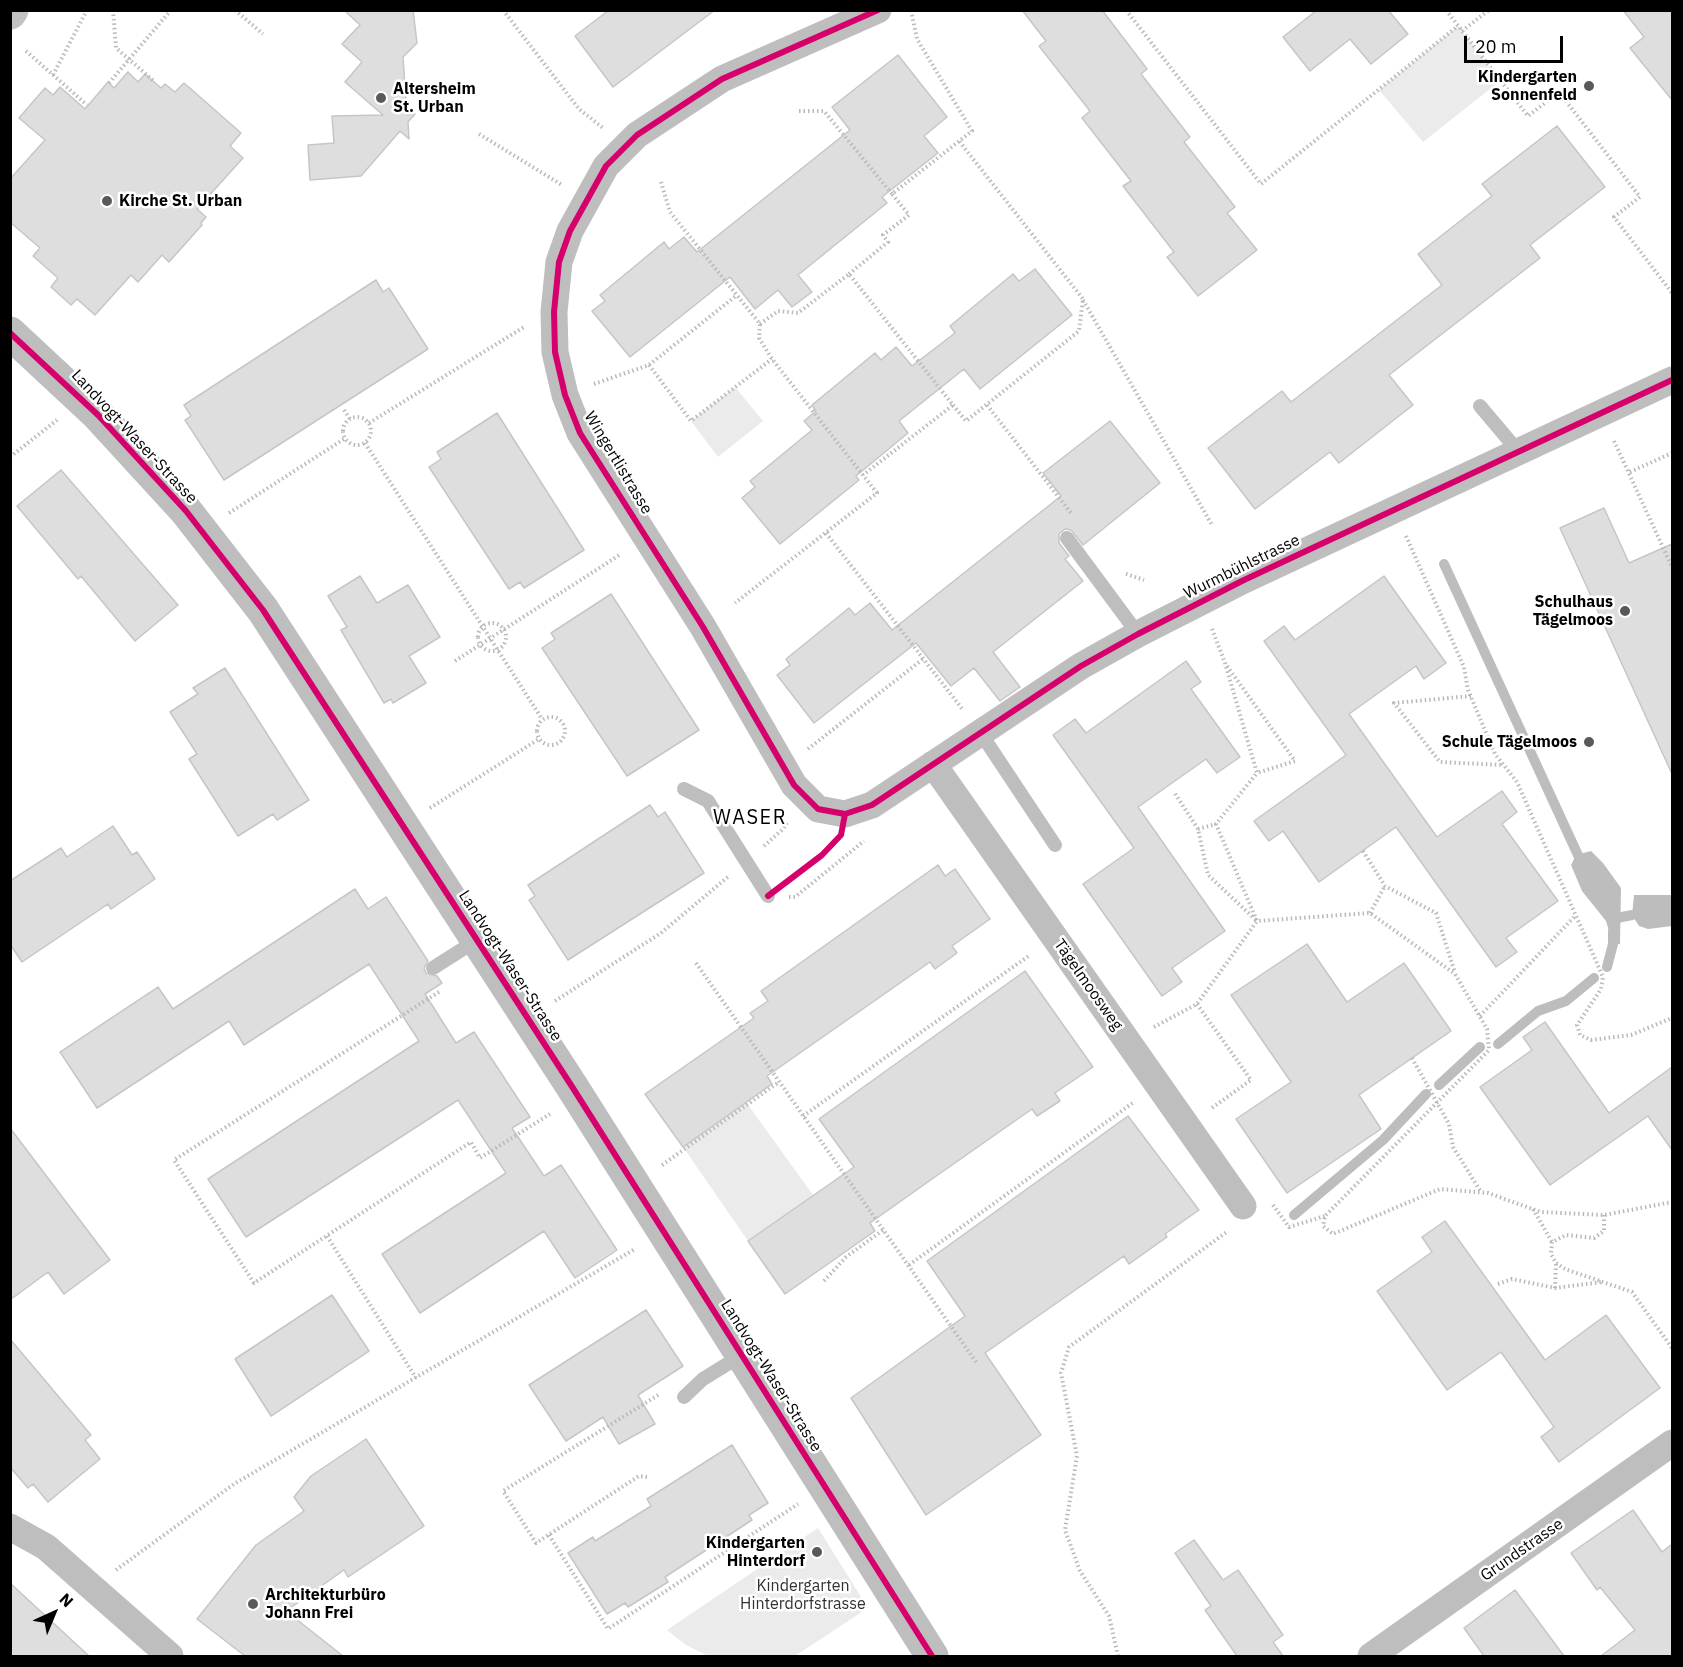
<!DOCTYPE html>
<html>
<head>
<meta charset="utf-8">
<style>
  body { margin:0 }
  #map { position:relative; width:1683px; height:1667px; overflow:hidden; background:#fff; font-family:"IBM Plex Sans",sans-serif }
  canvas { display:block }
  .frame { position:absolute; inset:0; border:12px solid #000; pointer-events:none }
  .north { position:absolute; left:24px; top:1583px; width:60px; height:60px; -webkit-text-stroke:4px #fff; paint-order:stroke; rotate:44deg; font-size:16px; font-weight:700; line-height:24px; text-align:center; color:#000 }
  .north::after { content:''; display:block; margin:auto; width:21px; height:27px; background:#000; clip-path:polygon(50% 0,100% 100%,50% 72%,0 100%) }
  .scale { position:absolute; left:1464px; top:36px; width:99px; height:27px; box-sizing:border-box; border:3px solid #000; border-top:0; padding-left:8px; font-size:18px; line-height:21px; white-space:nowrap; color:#000; -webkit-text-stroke:4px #fff; paint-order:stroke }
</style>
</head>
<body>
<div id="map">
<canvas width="1683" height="1667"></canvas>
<div class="frame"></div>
<div class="north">N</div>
<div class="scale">20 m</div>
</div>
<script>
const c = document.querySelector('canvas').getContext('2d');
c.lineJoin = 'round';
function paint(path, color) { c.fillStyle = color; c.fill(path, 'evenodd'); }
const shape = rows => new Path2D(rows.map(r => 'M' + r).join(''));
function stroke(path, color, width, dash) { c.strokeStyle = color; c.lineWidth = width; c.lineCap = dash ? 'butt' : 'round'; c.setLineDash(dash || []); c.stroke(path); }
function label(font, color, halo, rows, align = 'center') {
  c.font = font + ' "IBM Plex Sans",sans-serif'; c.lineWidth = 5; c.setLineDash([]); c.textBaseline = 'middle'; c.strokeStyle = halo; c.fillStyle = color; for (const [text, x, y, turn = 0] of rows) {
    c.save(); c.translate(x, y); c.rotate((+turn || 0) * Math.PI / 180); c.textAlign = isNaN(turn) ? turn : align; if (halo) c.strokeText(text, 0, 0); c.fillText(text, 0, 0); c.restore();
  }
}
const green = shape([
  [1458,26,1500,81,1423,142,1379,90],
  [735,387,763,421,718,457,691,421],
  [746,1102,813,1195,748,1241,683,1147],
  [818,1528,868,1608,795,1656,708,1656,686,1645,667,1630]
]);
const water = shape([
  [1591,851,1603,863,1621,888,1620,944,1613,944,1606,921,1582,891,1571,865,1576,855],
  [1634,895,1672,895,1672,926,1648,929,1639,926,1632,915]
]);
const stream = shape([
  [1444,564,1583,866],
  [1612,919,1632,915],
  [1607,967,1613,944,1613,931],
  [1498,1044,1538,1011,1566,1001,1594,978],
  [1439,1085,1480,1047],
  [1294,1215,1383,1140,1426,1094]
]);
const building = shape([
  [344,10,413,10,417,43,403,57,407,115,415,114,408,122,409,139,400,131,361,176,310,180,308,145,334,143,332,116,383,115,345,82,362,62,342,44,360,25,344,10],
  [609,10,715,10,613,87,575,36,609,10],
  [1022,10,1102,10,1147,69,1141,74,1190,137,1184,142,1235,207,1227,213,1257,250,1198,296,1167,257,1174,252,1123,186,1131,181,1082,118,1090,111,1039,46,1046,41,1022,10],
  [1317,10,1388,10,1408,34,1371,64,1350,39,1310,71,1283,37,1317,10],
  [1623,10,1672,10,1672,100,1630,48,1644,37,1623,10],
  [898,55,947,117,924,136,938,153,882,197,887,203,798,275,812,292,792,307,778,290,755,309,730,277,630,357,592,311,605,301,600,295,664,242,669,249,684,237,697,252,850,130,832,107,898,55],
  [128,72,138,82,145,74,161,88,165,84,175,92,184,83,241,133,230,146,243,158,197,209,206,217,201,223,202,225,169,262,162,255,138,282,131,275,95,315,77,299,71,305,51,287,58,278,33,256,40,248,10,222,10,179,45,140,19,118,45,88,53,95,60,87,85,109,108,82,114,88,128,72],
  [1557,126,1605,187,1530,245,1540,258,1389,375,1413,405,1339,463,1330,452,1255,509,1208,448,1282,391,1291,402,1442,285,1418,254,1492,196,1482,184,1557,126],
  [1035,269,1072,315,980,389,964,369,899,421,908,433,856,476,859,480,780,544,742,498,755,487,750,481,812,430,804,421,816,411,812,405,875,353,881,360,896,347,912,366,955,333,950,326,1013,274,1019,281,1035,269],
  [376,280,383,292,389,288,428,349,224,480,185,420,191,416,184,405,376,280],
  [497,413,584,550,524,588,520,582,509,589,429,467,441,459,437,452,497,413],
  [1110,421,1160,483,1083,545,1071,530,1065,529,1059,534,1059,543,1069,556,1065,559,1083,581,993,652,1020,687,1000,701,974,668,951,686,916,643,814,723,777,675,790,665,786,659,849,608,855,615,870,603,892,630,1061,496,1043,473,1110,421],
  [61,470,178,605,135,641,81,576,78,579,17,506,61,470],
  [1604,508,1629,563,1672,544,1672,774,1560,528,1604,508],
  [360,576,377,603,408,585,440,637,409,656,426,683,393,703,391,699,384,703,341,630,347,627,328,596,360,576],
  [1384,576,1446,663,1424,679,1416,666,1349,714,1437,837,1502,791,1517,812,1502,824,1558,901,1506,938,1517,952,1496,967,1396,827,1319,882,1283,831,1269,841,1254,821,1346,755,1264,641,1284,626,1295,640,1384,576],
  [611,594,699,730,627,776,542,648,555,639,551,633,611,594],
  [1186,661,1201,682,1191,689,1240,757,1217,773,1206,759,1138,807,1225,931,1172,968,1182,982,1162,996,1083,884,1134,848,1053,735,1075,719,1086,733,1186,661],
  [225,668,309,800,277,820,273,814,238,836,189,759,197,754,170,712,198,694,193,688,225,668],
  [650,805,658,817,665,812,704,873,568,960,529,900,535,896,528,885,650,805],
  [113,826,132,855,137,852,155,879,111,909,108,904,22,962,10,944,10,881,61,848,67,857,113,826],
  [938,865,945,876,955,869,990,919,952,946,957,953,935,969,930,962,767,1076,772,1084,683,1147,645,1094,754,1018,750,1013,768,1001,761,991,938,865],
  [355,889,368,909,386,897,428,961,424,968,426,973,437,976,442,983,425,994,456,1043,474,1032,530,1117,512,1128,544,1176,561,1165,617,1250,575,1278,544,1231,420,1313,382,1254,506,1173,458,1100,246,1237,208,1179,419,1041,369,964,244,1045,229,1021,97,1108,60,1052,158,987,173,1009,355,889],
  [1307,944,1347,1002,1404,963,1451,1031,1359,1095,1381,1129,1287,1193,1236,1119,1291,1082,1231,995,1307,944],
  [1025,971,1093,1067,1055,1093,1060,1101,1037,1116,1032,1109,932,1179,870,1223,875,1231,785,1294,748,1241,854,1167,819,1119,1025,971],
  [1545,1022,1609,1113,1672,1067,1672,1150,1648,1116,1550,1185,1480,1087,1532,1050,1523,1037,1545,1022],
  [1128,1116,1199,1210,1165,1234,1167,1237,1129,1264,1124,1256,985,1353,1041,1435,926,1515,851,1398,965,1316,927,1261,1128,1116],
  [10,1128,110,1260,64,1294,48,1272,10,1300,10,1128],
  [1445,1221,1545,1360,1606,1315,1660,1388,1559,1462,1541,1437,1554,1427,1501,1352,1447,1390,1377,1291,1432,1252,1422,1237,1445,1221],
  [332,1295,369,1351,271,1416,235,1359,332,1295],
  [646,1310,683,1366,638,1395,655,1424,619,1444,603,1417,566,1441,529,1385,646,1310],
  [10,1339,91,1435,85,1440,100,1459,48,1502,33,1484,28,1488,10,1467,10,1339],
  [366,1439,424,1526,348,1577,344,1570,286,1611,343,1656,245,1656,197,1619,256,1545,304,1511,294,1497,311,1476,366,1439],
  [732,1445,768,1503,749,1515,752,1520,665,1577,668,1582,628,1607,625,1603,607,1614,568,1553,593,1537,595,1541,651,1506,647,1499,732,1445],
  [1633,1510,1662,1552,1672,1544,1672,1656,1601,1656,1635,1630,1600,1587,1597,1590,1571,1553,1633,1510],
  [1194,1540,1223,1580,1238,1570,1283,1635,1273,1642,1283,1656,1237,1656,1205,1610,1211,1606,1175,1553,1194,1540],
  [10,1583,89,1656,10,1656,10,1583],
  [1515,1590,1564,1656,1484,1656,1464,1628,1515,1590]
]);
const path = shape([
  [235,10,263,34],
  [503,10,579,109,603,128],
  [1126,10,1261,184,1458,26],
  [1446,10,1528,116,1559,92,1640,197,1614,217,1672,293],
  [1462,31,1489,10],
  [26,51,87,105],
  [53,75,87,10],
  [109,83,171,10],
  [799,111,824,111,892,194],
  [479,134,562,185],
  [661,182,670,212,760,324,759,338,772,359,877,493,735,603],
  [849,274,888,242,883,235,909,215,892,194,972,131,917,39,911,10],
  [1083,300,1212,525],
  [760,324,778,311,798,313,849,274,953,405,863,475],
  [649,365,691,421,772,359],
  [594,384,649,365,737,295],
  [953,405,966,421,1079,331,1083,299,959,141],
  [987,405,1071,513],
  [344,410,350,419],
  '343 431a14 14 0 1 1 28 0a14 14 0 1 1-28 0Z',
  [369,423,524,327],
  [1614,441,1672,567],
  [365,443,542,719],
  [10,457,57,420],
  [1630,472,1672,453],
  [229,513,344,439],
  [826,533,963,710],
  [1406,536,1464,667,1468,690,1495,754,1517,782,1603,977,1601,989,1577,1025,1580,1035,1591,1040,1631,1035,1672,1018],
  [1126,574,1144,580],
  '478 637a14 14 0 1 1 28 0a14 14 0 1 1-28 0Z',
  [1212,629,1225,663,1257,773,1216,824,1257,921,1370,913,1455,974,1487,1029,1489,1050,1325,1216,1323,1226,1333,1234,1440,1189,1488,1193,1541,1212,1604,1215,1672,1202],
  [455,661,621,554],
  [1227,666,1295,761,1257,773],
  [1471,696,1394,703,1440,762,1503,765],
  '537 731a14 14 0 1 1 28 0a14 14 0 1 1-28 0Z',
  [808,749,923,659],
  [430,808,539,739],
  [1198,829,1216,824],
  [764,846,783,829,788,821],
  [1363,851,1385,886,1436,913,1455,973],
  [789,897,795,897,864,841],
  [1370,913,1385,886],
  [696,963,976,1362],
  [439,992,174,1160,254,1283,471,1142,480,1158,550,1114],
  [555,1001,661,933,729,876],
  [1197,1004,1251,1080,1212,1108],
  [1480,1016,1576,915],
  [1154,1027,1197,1004,1257,921,1208,875,1198,829,1174,792],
  [1412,1058,1449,1124,1453,1147,1481,1192],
  [803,1116,1030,955],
  [662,1165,779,1082],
  [1273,1205,1289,1227,1325,1216],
  [1533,1209,1552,1242],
  [1604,1215,1604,1231,1594,1238,1566,1235,1552,1242,1551,1254,1556,1263,1565,1269,1632,1292,1672,1348],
  [327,1236,416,1378],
  [909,1265,1134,1102],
  [824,1281,846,1257,883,1230],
  [1498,1284,1512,1279,1555,1288,1602,1282],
  [1555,1288,1556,1263],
  [647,1477,639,1476,536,1543,503,1491,660,1394],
  [549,1535,608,1629,798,1504],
  [116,1570,234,1484,635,1249],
  [1118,1656,1109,1616,1080,1571,1065,1530,1077,1456,1061,1373,1069,1347,1228,1231]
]);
const service = shape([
  [1480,406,1518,451],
  [1067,538,1138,634],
  [980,732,1055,845],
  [684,789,708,801,768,896],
  [433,968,477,940],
  [684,1397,703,1379,742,1355]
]);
const minor = shape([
  [878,10,722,79,637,135,606,166,570,231,559,262,554,312,555,352,565,395,580,433,703,627,794,785,818,809,845,814,872,805,1081,666,1138,634,1244,580,1672,380],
  [933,764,1243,1206],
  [10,1527,46,1547,170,1656],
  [1371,1656,1672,1443]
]);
const tertiary = shape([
  [10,333,98,415,186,511,263,610,571,1085,932,1656]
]);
const secondary = shape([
  [10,13,12,10]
]);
const pathBridge = shape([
  [113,10,116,48,155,82]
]);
const cycleway = shape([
  [878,10,722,79,637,135,606,166,570,231,559,262,554,312,555,352,565,395,580,433,703,627,794,785,818,809,845,814,872,805,1081,666,1138,634,1244,580,1672,380],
  [10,333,98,415,186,511,263,610,571,1085,932,1656],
  [768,896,822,855,841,835,845,814]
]);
const markers = [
  [1589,86,6,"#595959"],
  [381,98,6,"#595959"],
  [107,201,6,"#595959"],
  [1625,611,6,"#595959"],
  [1589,742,6,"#595959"],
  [817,1552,6,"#595959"],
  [253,1604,6,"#595959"]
];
const poiNames = [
  ["Kindergarten",1577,77],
  ["Sonnenfeld",1577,95],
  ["Altersheim",393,89,"left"],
  ["St. Urban",393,107,"left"],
  ["Kirche St. Urban",119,201,"left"],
  ["Schulhaus",1613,602],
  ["Tägelmoos",1613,620],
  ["Schule Tägelmoos",1577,742],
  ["Kindergarten",805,1543],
  ["Hinterdorf",805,1561],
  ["Architekturbüro",265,1595,"left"],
  ["Johann Frei",265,1613,"left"]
];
const streetNames = [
  ["Landvogt-Waser-Strasse",134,437,47],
  ["Wingertlistrasse",618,463,59],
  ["Wurmbühlstrasse",1242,567,-26],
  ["Landvogt-Waser-Strasse",510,966,57],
  ["Tägelmoosweg",1088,985,55],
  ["Landvogt-Waser-Strasse",771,1376,58],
  ["Grundstrasse",1522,1550,-35]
];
const parkNames = [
  ["Kindergarten",803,1586],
  ["Hinterdorfstrasse",803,1604]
];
const quarterNames = [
  ["WASER",750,818]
];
paint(green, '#ebebeb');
paint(water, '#bdbdbd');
stroke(stream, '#bdbdbd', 10);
paint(building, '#dedede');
stroke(building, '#c6c6c6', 1.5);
stroke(path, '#b9b9b9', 4, [1.5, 3]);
stroke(service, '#bebebe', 14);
stroke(minor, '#bebebe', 27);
stroke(tertiary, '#bebebe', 33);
stroke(secondary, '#c2c2c2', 33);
stroke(pathBridge, '#b9b9b9', 4, [1.5, 3]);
stroke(cycleway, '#d6006c', 6);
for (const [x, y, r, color] of markers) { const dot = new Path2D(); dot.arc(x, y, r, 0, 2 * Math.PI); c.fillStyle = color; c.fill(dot); stroke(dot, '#fff', 2); }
label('bold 16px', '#000', '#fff', poiNames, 'right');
label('16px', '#000', '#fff', streetNames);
label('16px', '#313131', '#fff', parkNames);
c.letterSpacing = '1.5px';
label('20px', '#000', '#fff', quarterNames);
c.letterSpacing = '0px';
</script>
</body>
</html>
